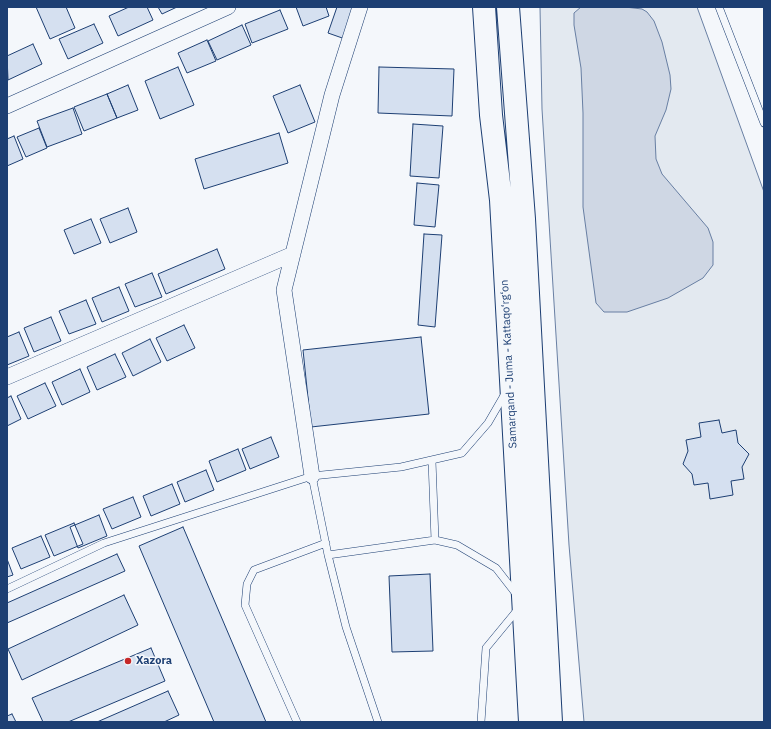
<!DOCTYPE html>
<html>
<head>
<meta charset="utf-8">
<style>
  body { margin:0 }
  #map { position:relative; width:771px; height:729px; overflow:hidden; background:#f4f7fb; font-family:"IBM Plex Sans",sans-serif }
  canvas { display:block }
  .frame { position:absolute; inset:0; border:8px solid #1d3f73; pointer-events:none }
</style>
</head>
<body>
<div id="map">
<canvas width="771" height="729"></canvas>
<div class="frame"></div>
</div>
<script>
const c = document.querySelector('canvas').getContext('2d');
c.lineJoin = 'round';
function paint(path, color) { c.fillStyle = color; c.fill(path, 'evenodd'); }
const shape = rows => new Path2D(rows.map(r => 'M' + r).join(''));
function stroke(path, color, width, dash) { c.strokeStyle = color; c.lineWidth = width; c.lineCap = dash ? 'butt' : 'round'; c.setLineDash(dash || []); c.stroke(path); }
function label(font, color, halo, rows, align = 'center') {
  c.font = font + ' "IBM Plex Sans",sans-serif'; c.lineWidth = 3; c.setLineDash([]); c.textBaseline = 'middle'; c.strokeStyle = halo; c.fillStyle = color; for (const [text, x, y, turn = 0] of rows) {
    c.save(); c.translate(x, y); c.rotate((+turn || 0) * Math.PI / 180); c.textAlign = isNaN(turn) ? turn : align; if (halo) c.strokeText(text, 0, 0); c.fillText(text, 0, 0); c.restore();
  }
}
const green = shape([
  [540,7,697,7,764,192,764,722,584,722,569,545,542,109,540,7]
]);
const water = shape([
  [581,7,625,7,642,9,647,12,654,21,662,42,670,75,671,89,666,110,655,136,656,159,662,174,708,228,713,242,713,265,703,278,668,298,627,312,604,312,596,303,583,207,583,113,581,68,574,25,574,13,581,7]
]);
const building = shape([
  [36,7,66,7,75,28,50,39,36,7],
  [129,7,147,7,153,20,118,36,109,16,129,7],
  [158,7,177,7,162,14,158,7],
  [296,7,326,7,329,16,303,26,296,7],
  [337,7,359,7,348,40,328,33,337,7],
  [280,10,288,29,252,43,245,24,280,10],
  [94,24,103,43,68,59,59,39,94,24],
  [242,25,251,45,217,60,208,41,242,25],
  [207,40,216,61,187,73,178,53,207,40],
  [33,44,42,64,8,80,7,56,33,44],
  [178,67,194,105,160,119,145,81,178,67],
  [379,67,454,69,452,116,378,113,379,67],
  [128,85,138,110,117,118,107,94,128,85],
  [300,85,315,122,288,133,273,96,300,85],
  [107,94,117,118,84,131,74,107,107,94],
  [73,108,82,134,47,147,37,121,73,108],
  [413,124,443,126,439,178,410,176,413,124],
  [39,128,47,148,26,157,17,137,39,128],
  [279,133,288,163,204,189,195,159,279,133],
  [14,136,23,159,7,166,7,139,14,136],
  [417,183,439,185,435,227,414,225,417,183],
  [128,208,137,232,110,243,100,219,128,208],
  [91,219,101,243,74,254,64,230,91,219],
  [424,234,442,235,435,327,418,325,424,234],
  [217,249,225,269,166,294,158,274,217,249],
  [152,273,162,297,135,307,125,284,152,273],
  [119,287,129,311,102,322,92,298,119,287],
  [86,300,96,324,69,334,59,311,86,300],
  [51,317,61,341,34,352,24,328,51,317],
  [184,325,195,348,167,361,156,338,184,325],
  [19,332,29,356,7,365,7,337,19,332],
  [421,337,429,414,311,427,303,350,421,337],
  [150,339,161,362,133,376,122,353,150,339],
  [115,354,126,377,97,390,87,367,115,354],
  [80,369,90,392,62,405,52,382,80,369],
  [45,383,56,406,28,419,17,396,45,383],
  [11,396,21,419,7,426,7,398,11,396],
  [719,420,722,433,736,430,738,443,749,454,742,467,744,479,731,481,733,495,710,499,708,483,694,485,692,474,683,464,688,451,686,440,701,437,699,423,719,420],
  [271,437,279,457,250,469,242,449,271,437],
  [238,449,246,470,217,482,209,461,238,449],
  [206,470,214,490,185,502,177,482,206,470],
  [172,484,180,504,151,516,143,496,172,484],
  [133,497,141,517,112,529,103,509,133,497],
  [99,515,107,536,78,548,70,527,99,515],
  [74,523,83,544,54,556,45,535,74,523],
  [183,527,266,722,214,722,139,546,183,527],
  [41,536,50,557,21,569,12,548,41,536],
  [117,554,125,571,7,623,7,603,117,554],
  [7,559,13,575,7,577,7,559],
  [430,574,433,651,392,652,389,576,430,574],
  [124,595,138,625,22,680,8,649,124,595],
  [151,648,165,681,68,722,43,722,32,698,151,648],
  [168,691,179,715,164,722,97,722,168,691],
  [12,714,16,722,7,722,7,716,12,714]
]);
const service = shape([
  [719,7,764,123],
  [432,461,435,540],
  [312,476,328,555,346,627,378,722],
  [328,555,435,540,457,545,496,568,517,595],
  [7,589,104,543,312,476,401,467,462,453,488,423,506,392],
  [297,722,245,605,247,584,254,570,326,543],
  [481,722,486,648,519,608]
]);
const minor = shape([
  [7,106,228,7],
  [7,377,293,254],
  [312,476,284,290,332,95,360,7]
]);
const primary = shape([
  [484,7,491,115,501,200,530,722],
  [508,7,524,219,551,722]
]);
const markers = [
  [128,661,4,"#c62828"]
];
const streetNames = [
  ["Samarqand - Juma - Kattaqo‘rg‘on",509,364,-93]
];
const poiNames = [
  ["Xazora",136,661]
];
paint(green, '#e3e9f0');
stroke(green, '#687fa3', 1);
paint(water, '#cfd7e4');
stroke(water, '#687fa3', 1);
paint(building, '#d5e0f0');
stroke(building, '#1d3f73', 1);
stroke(service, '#1d3f73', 8);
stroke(minor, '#1d3f73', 16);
stroke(primary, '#1d3f73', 24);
stroke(service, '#f4f7fb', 7);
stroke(minor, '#f4f7fb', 15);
stroke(primary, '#f4f7fb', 22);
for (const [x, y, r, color] of markers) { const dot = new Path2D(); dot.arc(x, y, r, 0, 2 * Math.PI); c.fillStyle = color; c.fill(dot); stroke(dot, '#f4f7fb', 1.5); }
label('11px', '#1d3f73', '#f4f7fb', streetNames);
label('bold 11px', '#1d3f73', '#f4f7fb', poiNames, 'left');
</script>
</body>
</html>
